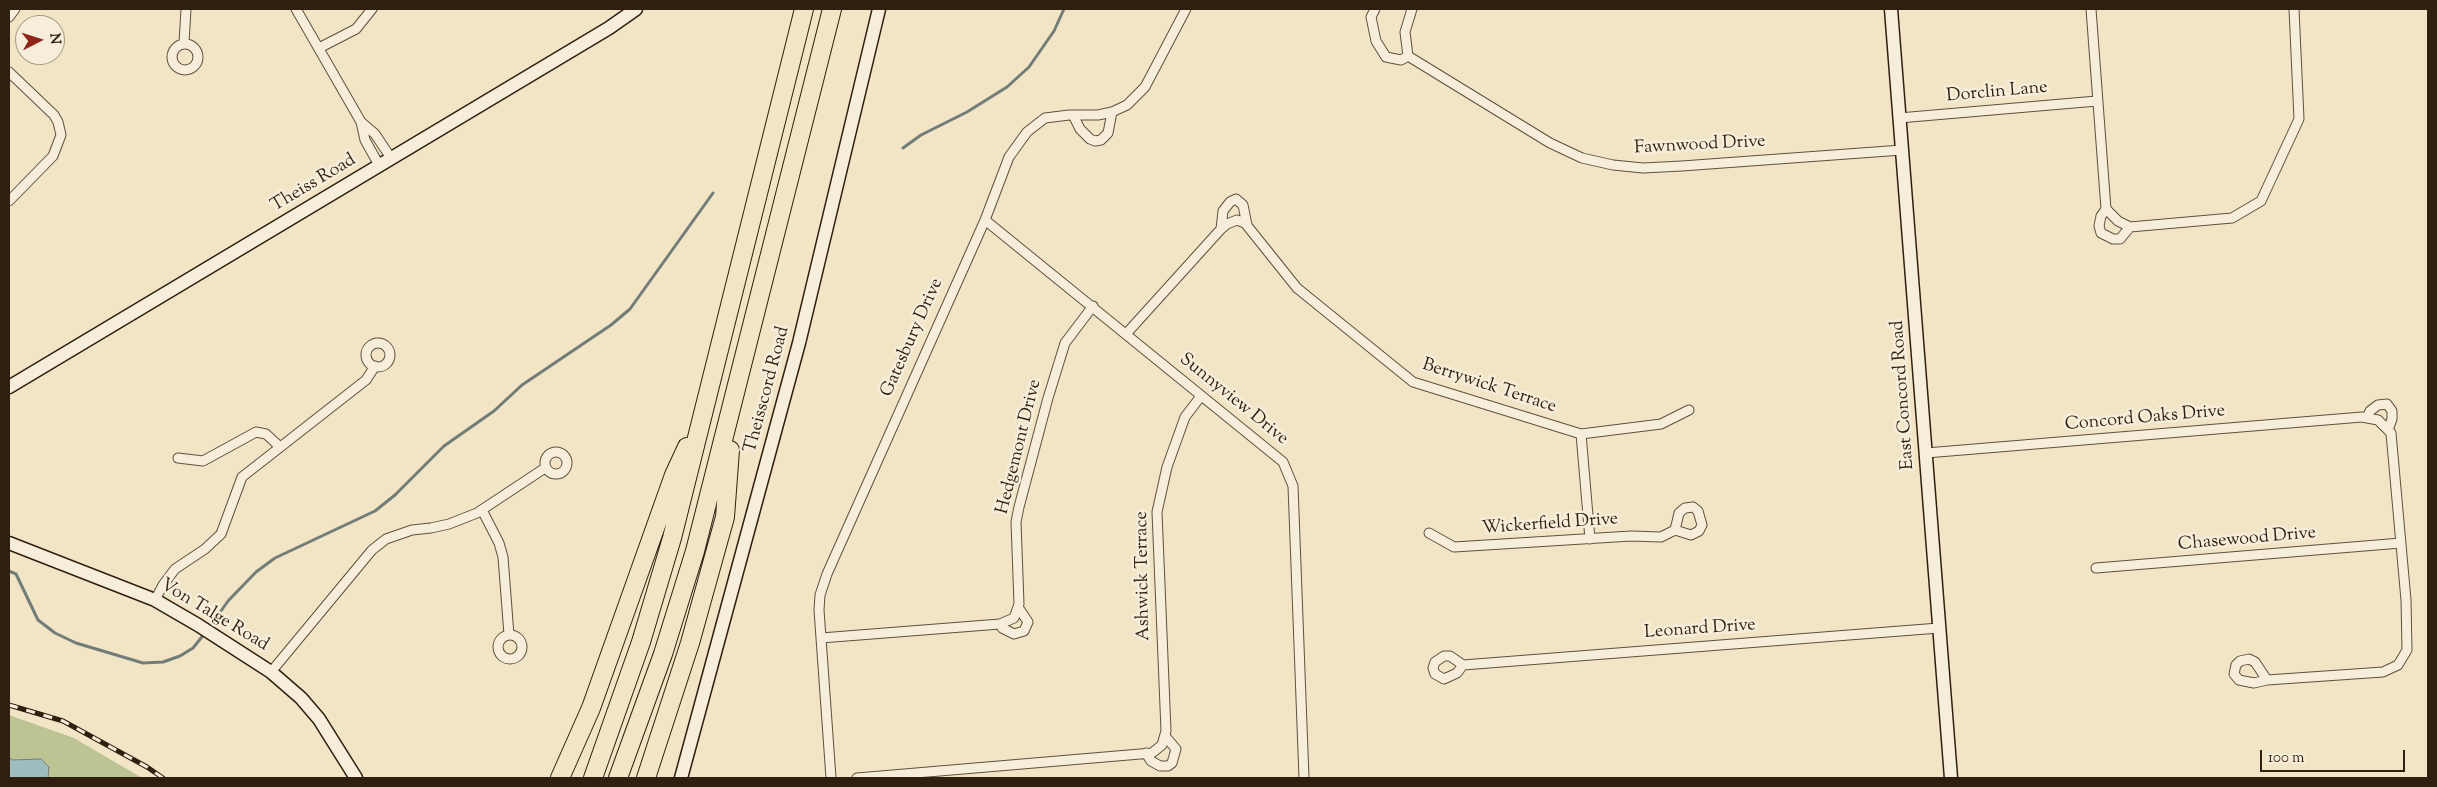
<!DOCTYPE html>
<html>
<head>
<meta charset="utf-8">
<style>
  body { margin:0 }
  #map { position:relative; width:2437px; height:787px; overflow:hidden; background:#f1e5c6; font-family:"Sorts Mill Goudy",serif }
  canvas { display:block }
  .frame { position:absolute; inset:0; border:10px solid #301e0e; pointer-events:none }
  .north { position:absolute; left:15px; top:15px; width:50px; height:50px; box-sizing:border-box; background:#f6eeda; border:1px solid #a79b88; border-radius:50%; rotate:85deg; font-size:14px; font-weight:700; line-height:20px; text-align:center; color:#301e0e }
  .north::after { content:''; display:block; margin:auto; width:18px; height:22px; background:#8f2418; clip-path:polygon(50% 0,100% 100%,50% 72%,0 100%) }
  .scale { position:absolute; left:2260px; top:750px; width:145px; height:22px; box-sizing:border-box; border:2px solid #301e0e; border-top:0; padding-left:6px; font-size:15px; line-height:18px; white-space:nowrap; color:#301e0e; -webkit-text-stroke:4px #f6eeda; paint-order:stroke }
</style>
</head>
<body>
<div id="map">
<canvas width="2437" height="787"></canvas>
<div class="frame"></div>
<div class="north">N</div>
<div class="scale">100 m</div>
</div>
<script>
const c = document.querySelector('canvas').getContext('2d');
c.lineJoin = 'round';
function paint(path, color) { c.fillStyle = color; c.fill(path, 'evenodd'); }
const shape = rows => new Path2D(rows.map(r => 'M' + r).join(''));
function stroke(path, color, width, dash) { c.strokeStyle = color; c.lineWidth = width; c.lineCap = dash ? 'butt' : 'round'; c.setLineDash(dash || []); c.stroke(path); }
function label(font, color, halo, rows, align = 'center') {
  c.font = font + ' "Sorts Mill Goudy",serif'; c.lineWidth = 5; c.setLineDash([]); c.textBaseline = 'middle'; c.strokeStyle = halo; c.fillStyle = color; for (const [text, x, y, turn = 0] of rows) {
    c.save(); c.translate(x, y); c.rotate((+turn || 0) * Math.PI / 180); c.textAlign = isNaN(turn) ? turn : align; if (halo) c.strokeText(text, 0, 0); c.fillText(text, 0, 0); c.restore();
  }
}
const green = shape([
  [9,715,74,738,142,778,48,778,41,759,11,760,9,757]
]);
const water = shape([
  [9,757,12,760,41,759,49,767,48,778,9,778,9,757]
]);
const stream = shape([
  [903,148,921,135,967,112,1007,87,1029,67,1054,31,1064,9],
  [9,571,16,574,38,620,55,633,76,643,143,663,163,662,180,656,193,648,205,633],
  [209,628,228,601,256,572,275,558,375,511,395,495,444,446,494,411,522,385,611,325,630,309,713,193]
]);
const street = shape([
  [296,9,361,122,375,134,391,158],
  [1375,9,1371,17,1376,41,1386,57,1401,60,1408,56],
  [2091,9,2106,209,2118,221,2130,227,2232,218,2261,201,2299,119,2294,9],
  [9,17,15,9],
  [184,43,186,9],
  '172 57a13 13 0 1 1 26 0a13 13 0 1 1-26 0Z',
  [319,48,356,29,372,9],
  [1408,56,1550,143,1582,158,1613,165,1643,168,1682,166,1902,150],
  [1408,56,1405,32,1412,9],
  [9,72,54,115,58,122,61,135,53,156,9,201],
  [1073,115,1080,129,1090,139,1095,141,1101,140,1108,133,1112,112],
  [1899,118,2097,101],
  [361,122,365,140,379,165],
  [2106,209,2101,216,2099,226,2101,233,2113,239,2120,239,2130,227],
  [985,220,1283,462,1293,486,1304,778],
  [1221,229,1223,211,1230,202,1236,199,1243,205,1247,225],
  [1126,334,1221,229,1227,224,1237,220,1245,223,1297,288,1413,382,1581,434,1661,424,1689,410],
  '366 355a12 12 0 1 1 24 0a12 12 0 1 1-24 0Z',
  [2367,418,2370,411,2378,405,2387,404,2392,411,2392,419,2388,430],
  [1581,434,1590,539],
  '545 463a11 11 0 1 1 22 0a11 11 0 1 1-22 0Z',
  [1926,453,2362,417,2378,420,2391,433,2406,600,2407,650,2398,665,2383,672,2267,680,2255,662,2249,659,2240,661,2236,665,2234,674,2239,680,2254,683,2267,680],
  [178,458,203,461,256,432,266,434,280,447],
  [482,510,499,543,503,557,509,635],
  [1429,533,1454,547,1631,536,1661,537,1675,530,1679,513,1685,508,1693,507,1698,511,1702,525,1699,531,1691,535,1675,530],
  [2096,568,2401,543],
  [155,600,163,585,175,569,205,549,221,534,242,477,366,380,375,366],
  [1001,624,1002,628,1014,634,1024,631,1028,622,1018,607],
  '498 647a12 12 0 1 1 24 0a12 12 0 1 1-24 0Z',
  [821,638,1000,624,1014,618,1019,604,1016,522,1019,507,1048,398,1065,343,1093,306],
  [1463,665,1457,673,1444,679,1435,674,1433,668,1435,662,1444,656,1450,656,1463,665,1939,628],
  [271,672,372,550,386,539,412,530,431,528,449,524,477,513,545,468],
  [1146,753,1151,761,1160,766,1168,766,1172,763,1176,749,1165,736],
  [831,778,819,610,820,595,827,574,985,220,1009,157,1027,132,1045,118,1069,115,1098,115,1112,112,1127,105,1145,87,1186,9],
  [857,778,1152,753,1162,745,1166,731,1157,512,1167,467,1185,417,1201,396]
]);
const secondary = shape([
  [1891,9,1951,778],
  [9,387,609,28,636,9],
  [9,543,155,600,198,625,271,672,301,698,319,719,356,778],
  [681,778,799,343,879,9]
]);
const highway = shape([
  [560,778,591,708,674,475,687,447],
  [593,778,641,642,672,538,804,9],
  [618,778,663,654,695,551,832,9],
  [646,778,690,643,725,517,730,450]
]);
const rail = shape([
  [9,705,63,721,147,767,163,778]
]);
const streetNames = [
  ["Dorclin Lane",1997,93,-5],
  ["Fawnwood Drive",1700,146,-3],
  ["Theiss Road",314,184,-31],
  ["Gatesbury Drive",913,338,-66],
  ["Berrywick Terrace",1489,387,18],
  ["Theisscord Road",768,390,-75],
  ["East Concord Road",1904,395,-94],
  ["Sunnyview Drive",1233,400,39],
  ["Concord Oaks Drive",2145,419,-5],
  ["Hedgemont Drive",1020,447,-76],
  ["Wickerfield Drive",1550,525,-4],
  ["Chasewood Drive",2247,540,-5],
  ["Ashwick Terrace",1144,576,-91],
  ["Von Talge Road",214,616,31],
  ["Leonard Drive",1700,630,-4]
];
paint(green, '#bcc494');
paint(water, '#9fbcbf');
stroke(water, '#737d78', 1);
stroke(stream, '#737d78', 3);
stroke(street, '#60503c', 11);
stroke(secondary, '#301e0e', 15);
stroke(highway, '#301e0e', 20);
stroke(street, '#f6eeda', 9);
stroke(secondary, '#f6eeda', 12);
stroke(highway, '#f1e5c6', 18);
stroke(rail, '#301e0e', 5);
stroke(rail, '#f6eeda', 3, [9]);
label('18px', '#301e0e', '#f6eeda', streetNames);
</script>
</body>
</html>
